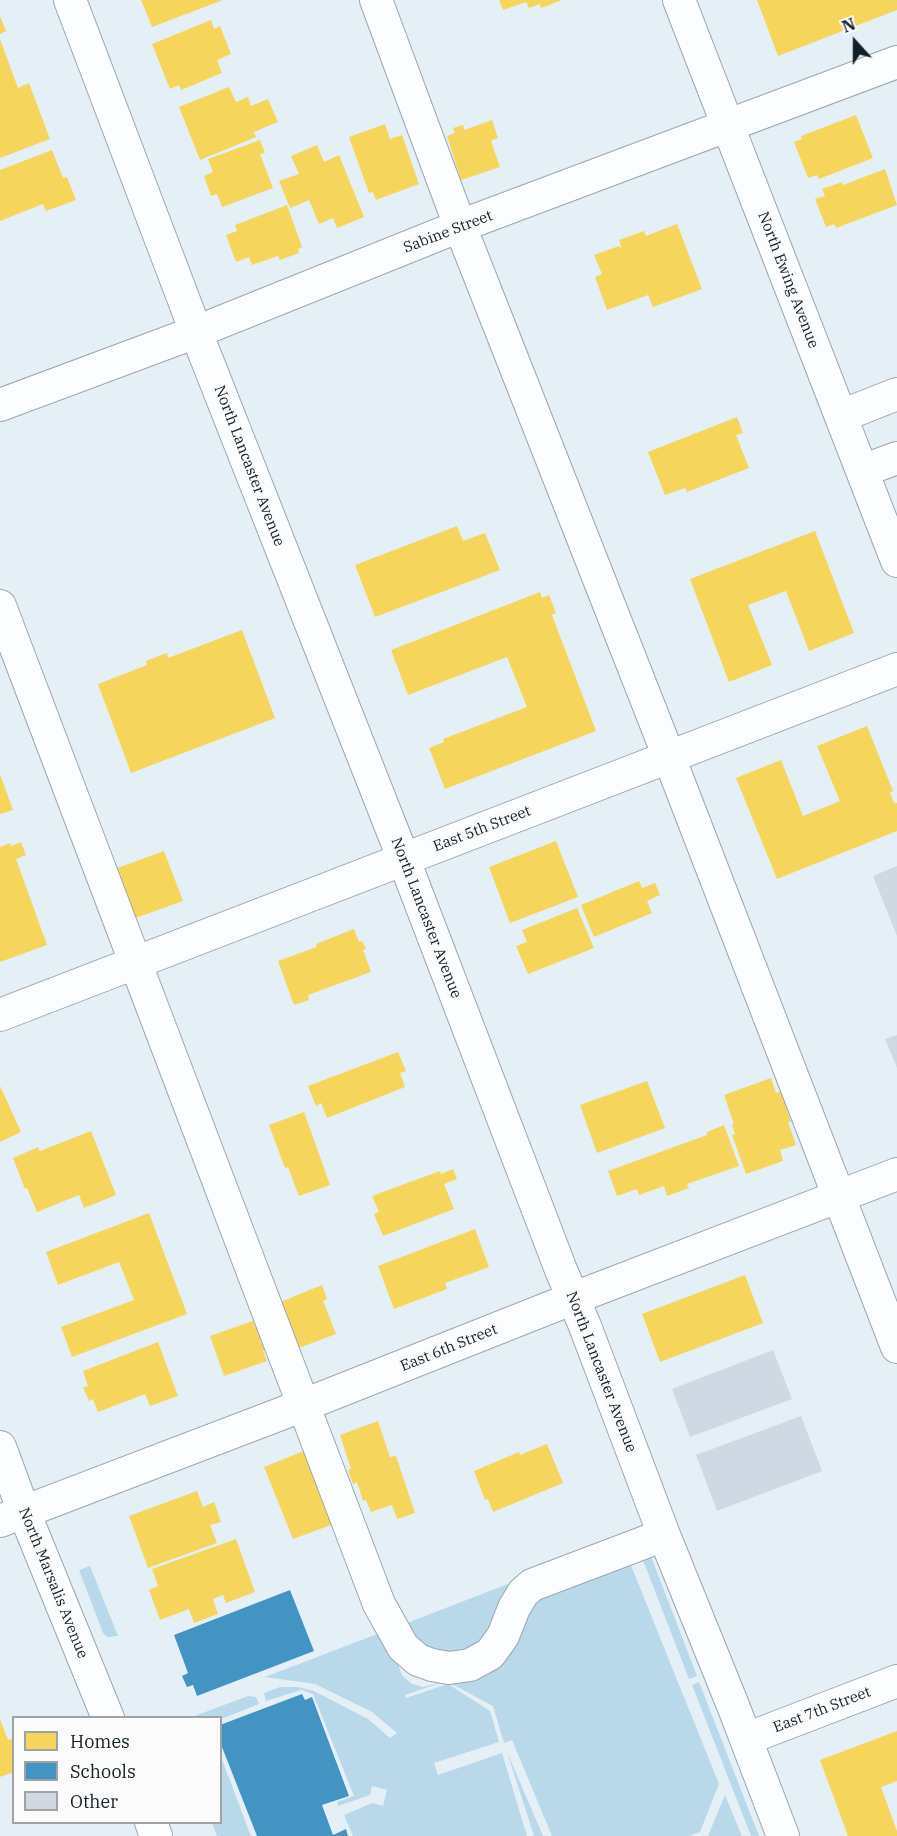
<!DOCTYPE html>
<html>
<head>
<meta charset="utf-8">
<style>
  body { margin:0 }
  #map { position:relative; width:897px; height:1836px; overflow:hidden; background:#e4f0f6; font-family:"IBM Plex Serif",serif }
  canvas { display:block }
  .legend { position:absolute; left:12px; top:1716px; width:210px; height:108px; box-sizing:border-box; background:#fbfbfb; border:2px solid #9fa3a6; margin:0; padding:8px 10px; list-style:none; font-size:18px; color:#142027 }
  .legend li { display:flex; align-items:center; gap:12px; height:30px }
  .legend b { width:30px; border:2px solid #9fa3a6 }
  .north { position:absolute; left:825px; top:12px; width:60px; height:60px; -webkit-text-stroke:4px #fbfbfb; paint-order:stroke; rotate:339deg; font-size:16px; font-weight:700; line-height:24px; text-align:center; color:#142027 }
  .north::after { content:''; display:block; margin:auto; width:21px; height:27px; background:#142027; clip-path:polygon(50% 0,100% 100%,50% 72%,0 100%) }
</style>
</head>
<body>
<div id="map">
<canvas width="897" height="1836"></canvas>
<ul class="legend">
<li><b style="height:16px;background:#f6d55c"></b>Homes</li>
<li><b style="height:16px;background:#4393c3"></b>Schools</li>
<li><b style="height:16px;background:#cfd8e3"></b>Other</li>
</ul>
<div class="north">N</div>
</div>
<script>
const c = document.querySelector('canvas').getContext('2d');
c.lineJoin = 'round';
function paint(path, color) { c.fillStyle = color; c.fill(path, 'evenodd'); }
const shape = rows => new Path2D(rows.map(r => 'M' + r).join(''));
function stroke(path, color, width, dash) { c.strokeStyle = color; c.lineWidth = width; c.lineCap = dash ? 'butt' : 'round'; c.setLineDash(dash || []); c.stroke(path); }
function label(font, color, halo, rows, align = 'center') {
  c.font = font + ' "IBM Plex Serif",serif'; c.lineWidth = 6; c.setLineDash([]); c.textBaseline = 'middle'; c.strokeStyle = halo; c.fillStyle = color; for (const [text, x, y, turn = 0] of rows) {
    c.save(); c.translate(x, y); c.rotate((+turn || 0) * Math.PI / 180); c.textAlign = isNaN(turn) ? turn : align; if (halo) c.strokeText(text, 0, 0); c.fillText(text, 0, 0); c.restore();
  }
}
const green = shape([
  [622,1540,551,1568,475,1651,433,1656,399,1626],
  [647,1554,652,1559,697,1676,689,1679,641,1555],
  [628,1558,719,1784,700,1832,689,1836,552,1836,512,1740,504,1743,493,1706,446,1681,405,1695,406,1698,448,1684,490,1711,499,1742,434,1763,438,1775,502,1753,527,1836,353,1836,344,1815,372,1803,383,1806,387,1790,372,1786,370,1795,338,1806,337,1802,354,1796,313,1694,301,1690,266,1701,264,1693,280,1687,298,1687,314,1691,368,1719,390,1738,397,1733,372,1712,315,1684,265,1677,385,1631,402,1675,412,1684,423,1687,446,1681,525,1605],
  [90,1566,118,1636,107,1637,103,1633,79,1570],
  [699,1682,759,1836,751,1836,692,1685],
  [248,1696,256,1697,259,1704,221,1719,220,1718,192,1717],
  [507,1752,543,1836,534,1836],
  [221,1757,251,1836,252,1836,217,1836,212,1823,220,1822],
  [725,1795,742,1836,708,1836]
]);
const homes = shape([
  [141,0,223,0,152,27],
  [499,0,562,0,541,8,540,4,529,8,526,2,503,10],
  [757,0,897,0,897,10,778,56],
  [0,16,6,31,0,34],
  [211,20,214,29,220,26,231,54,217,60,222,73,181,90,179,85,170,89,152,44],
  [0,39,18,88,29,83,50,139,0,158],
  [229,87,236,102,248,97,251,106,268,99,278,122,254,132,256,137,200,160,179,107],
  [856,115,873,158,819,179,817,175,808,178,794,142,802,139,801,136],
  [492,120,498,138,491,141,500,167,461,180,447,136,455,133,453,128,463,125,464,130],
  [385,124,390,139,402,135,419,184,376,200,373,192,369,193,349,137],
  [260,140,265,153,260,154,273,188,222,207,217,194,211,196,204,176,213,172,208,159],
  [317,145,324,162,339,155,364,217,337,228,333,218,319,224,309,200,290,208,279,181,299,174,291,156],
  [52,150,63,178,67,177,76,200,46,211,43,204,0,221,0,170],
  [885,169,897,205,836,228,834,224,826,227,815,199,825,196,822,189,842,182,843,185],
  [287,205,302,247,298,249,299,253,280,260,278,256,252,265,249,257,236,262,226,235,237,231,235,225],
  [677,224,702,289,653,307,648,295,607,310,595,277,602,274,594,255,619,246,622,249,619,240,644,231,646,236],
  [737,417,743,433,736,435,749,468,687,492,685,488,665,495,648,452],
  [457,526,463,541,485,533,500,570,375,617,355,565],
  [815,531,854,633,809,651,786,591,748,605,772,665,729,682,690,579],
  [540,592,542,598,549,595,556,613,552,615,596,731,445,789,429,748,444,742,443,739,527,707,507,657,408,695,391,650],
  [242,630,275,718,131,773,98,684,147,665,146,661,167,653,168,658],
  [867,726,893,791,890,792,894,803,897,803,897,831,777,879,736,778,781,760,803,816,840,801,817,746],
  [0,774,13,810,0,814],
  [556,841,578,897,510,923,489,867],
  [21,842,26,855,16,859,47,945,0,962,0,847,10,843,11,846],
  [164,851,183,901,130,920,112,870],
  [639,881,642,888,655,883,660,895,647,901,652,913,594,937,581,905],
  [577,908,594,948,528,974,516,946,527,942,522,930],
  [354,929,359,942,362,941,366,949,363,950,371,972,308,995,309,1000,294,1005,278,961,317,947,316,944],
  [398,1052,406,1071,400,1073,405,1087,327,1118,321,1103,316,1106,308,1086],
  [771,1078,776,1093,781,1091,791,1122,788,1122,796,1145,780,1150,783,1161,746,1174,732,1135,735,1134,732,1125,734,1124,724,1095],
  [647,1081,665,1128,597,1153,580,1105],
  [0,1086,21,1132,0,1142],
  [304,1112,330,1185,299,1196,288,1167,285,1168,269,1125],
  [724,1125,739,1166,687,1184,689,1188,667,1196,664,1186,639,1195,637,1189,617,1196,608,1171,707,1135,707,1132],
  [91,1131,116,1195,84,1208,79,1195,37,1212,27,1188,25,1189,13,1158,38,1147,40,1151],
  [453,1169,457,1179,444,1184,454,1209,383,1236,374,1214,379,1212,372,1196,440,1171,441,1174],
  [149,1213,187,1314,72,1357,61,1327,134,1300,119,1262,58,1285,46,1252],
  [475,1229,489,1267,445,1283,447,1289,394,1309,378,1266],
  [745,1275,763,1323,660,1362,642,1314],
  [322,1285,327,1299,323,1301,336,1334,296,1349,278,1303],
  [253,1321,256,1329,265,1325,269,1337,260,1341,261,1343,269,1340,272,1348,263,1351,267,1361,224,1376,210,1336],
  [158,1342,178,1396,150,1406,145,1394,98,1412,93,1399,89,1401,83,1387,88,1386,83,1371],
  [378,1421,390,1457,396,1456,415,1513,397,1519,392,1505,371,1512,366,1500,363,1501,357,1482,353,1484,348,1470,351,1469,340,1435],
  [547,1444,563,1483,493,1512,488,1499,485,1500,474,1471,519,1452,520,1455],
  [304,1451,331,1525,293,1539,264,1467],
  [197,1491,203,1507,214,1502,221,1522,210,1525,217,1543,148,1568,129,1516],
  [236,1539,255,1592,226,1603,223,1595,213,1599,218,1614,194,1623,189,1609,160,1620,149,1590,158,1586,152,1569],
  [0,1719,8,1740,14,1738,14,1772,0,1777],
  [897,1731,897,1781,881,1787,897,1831,897,1836,848,1836,820,1760]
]);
const schools = shape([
  [290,1590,314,1651,197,1696,193,1685,187,1687,182,1676,188,1673,174,1635],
  [302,1694,305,1700,312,1697,349,1796,322,1805,333,1835,346,1829,348,1836,257,1836,220,1742,220,1725]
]);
const building = shape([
  [897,866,897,936,873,876],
  [897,1035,897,1068,885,1039],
  [773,1350,792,1399,690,1437,672,1389],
  [801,1416,822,1471,717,1511,696,1455]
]);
const minor = shape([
  [70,0,196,332,404,860,561,1270,585,1326,664,1535,734,1708,783,1836],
  [376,0,460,226,669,757,897,1347],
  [679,0,897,561],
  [0,405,196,332,460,226,897,62],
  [841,416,897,394],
  [862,471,897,458],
  [0,606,379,1604,403,1647,418,1660,432,1665,449,1668,470,1665,490,1654,503,1636,514,1608,523,1593,532,1585,664,1535],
  [0,1015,897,669],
  [0,1447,24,1512,108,1718],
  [0,1521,304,1405,574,1298,897,1174],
  [746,1739,897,1681],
  [151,1822,156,1836]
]);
const streetNames = [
  ["Sabine Street",448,232,-21],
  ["North Ewing Avenue",788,280,69],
  ["North Lancaster Avenue",249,466,69],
  ["East 5th Street",482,829,-21],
  ["North Lancaster Avenue",426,918,69],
  ["East 6th Street",449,1348,-22],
  ["North Lancaster Avenue",601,1372,69],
  ["North Marsalis Avenue",53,1583,68],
  ["East 7th Street",822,1710,-21]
];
paint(green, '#b9d9eb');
paint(homes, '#f6d55c');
paint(schools, '#4393c3');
paint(building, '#cfd8e3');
stroke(minor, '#9ca7ad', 34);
stroke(minor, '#fbfdfe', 32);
label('15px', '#142027', '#fbfbfb', streetNames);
</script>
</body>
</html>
